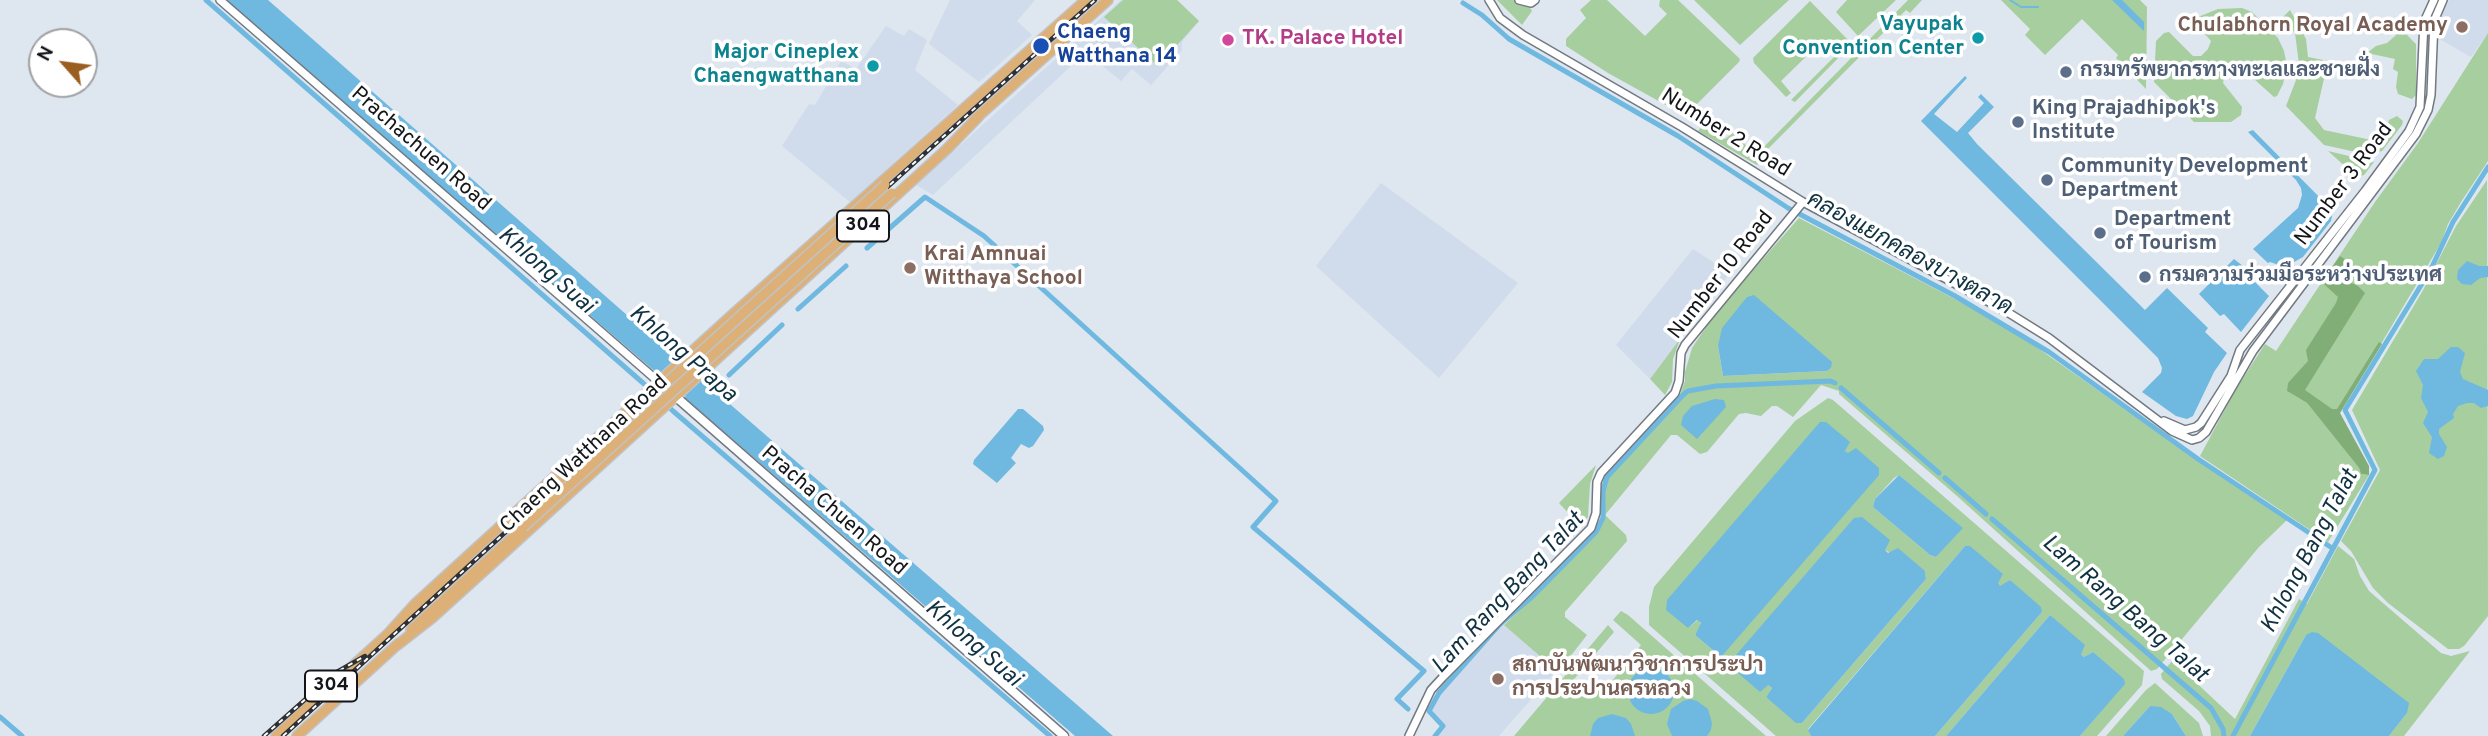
<!DOCTYPE html>
<html>
<head>
<meta charset="utf-8">
<style>
  body { margin:0 }
  #map { position:relative; width:2488px; height:736px; overflow:hidden; background:#dee6ef; font-family:Overpass,sans-serif }
  canvas { display:block }
  .north { position:absolute; left:28px; top:28px; width:70px; height:70px; box-sizing:border-box; background:#fff; border:2px solid #a1a1a3; border-radius:50%; rotate:298deg; font-size:19px; font-weight:700; line-height:28px; text-align:center; color:#131518 }
  .north::after { content:''; display:block; margin:auto; width:24px; height:32px; background:#9a5e20; clip-path:polygon(50% 0,100% 100%,50% 72%,0 100%) }
</style>
</head>
<body>
<div id="map">
<canvas width="2488" height="736"></canvas>
<div class="north">N</div>
</div>
<script>
const c = document.querySelector('canvas').getContext('2d');
c.lineJoin = 'round';
function paint(path, color) { c.fillStyle = color; c.fill(path, 'evenodd'); }
const shape = rows => new Path2D(rows.map(r => 'M' + r).join(''));
function stroke(path, color, width, dash) { c.strokeStyle = color; c.lineWidth = width; c.lineCap = dash ? 'butt' : 'round'; c.setLineDash(dash || []); c.stroke(path); }
function label(font, color, halo, rows, align = 'center') {
  c.font = font + ' Overpass,Sarabun,sans-serif'; c.lineWidth = 7; c.setLineDash([]); c.textBaseline = 'middle'; c.strokeStyle = halo; c.fillStyle = color; for (const [text, x, y, turn = 0] of rows) {
    c.save(); c.translate(x, y); c.rotate((+turn || 0) * Math.PI / 180); c.textAlign = isNaN(turn) ? turn : align; if (halo) c.strokeText(text, 0, 0); c.fillText(text, 0, 0); c.restore();
  }
}
const built = shape([
  [950,0,1035,0,1017,21,1032,35,979,82,929,44],
  [1121,0,1177,0,1199,21,1182,42,1182,50,1151,85,1132,69,1121,81,1086,52,933,195,916,185],
  [2449,0,2488,0,2488,33,2471,57,2436,37,2437,21],
  [886,26,904,36,909,29,927,40,915,70,958,105,850,202,782,146,809,104,815,105,841,61,856,69],
  [1381,183,1518,283,1439,378,1316,266],
  [1693,249,1730,273,1650,379,1616,345],
  [1501,622,1556,671,1499,736,1434,736,1441,726,1426,712,1441,688]
]);
const green = shape([
  [1123,0,1177,0,1199,21,1158,66,1104,17],
  [1497,0,1513,0,1529,6,1532,11,1522,25],
  [1591,0,1607,0,1645,36,1667,14,1659,6,1660,0,1678,0,1740,59,1739,62,1691,110,1678,111,1673,109,1608,73,1566,46,1566,39,1586,18,1580,10],
  [1694,0,1789,0,1740,45],
  [1847,0,1896,0,1858,36,1836,12],
  [1908,0,1922,0,1910,13,1906,10,1894,22,1765,152,1768,156,1757,165,1698,131,1706,122,1725,139,1733,133,1756,155],
  [2001,0,2140,0,2147,7,2146,89,2116,58,2118,55,2082,19,2045,55,2025,35,2030,29],
  [1810,1,1852,44,1795,102,1791,100,1834,57,1820,43,1781,81,1791,93,1786,97,1754,63,1753,58],
  [2242,8,2252,12,2278,38,2284,51,2287,66,2283,84,2277,96,2274,97,2244,70,2232,67,2225,73,2223,83,2242,107,2241,115,2231,122,2194,122,2154,82,2156,41,2164,33,2169,32,2193,56,2201,56,2208,49,2211,41,2196,24,2198,17,2218,9],
  [2290,10,2306,39,2308,57,2328,61,2315,118,2324,130,2376,141,2378,137,2385,134,2389,120,2397,116,2403,121,2402,125,2382,151,2370,155,2324,145,2286,106,2296,80,2299,64,2295,33,2283,17],
  [2402,30,2416,44,2416,95,2412,99,2398,94,2396,87,2398,72,2393,69,2395,59,2367,53,2376,46,2387,43],
  [2488,33,2488,161,2461,202,2448,224,2441,243,2340,413,2287,391,2307,403,2359,468,2361,474,2369,475,2328,542,2200,456,2236,389,2265,344,2276,351,2375,202,2418,143],
  [2328,151,2374,162,2364,175,2357,177],
  [2487,180,2488,616,2464,646,2459,649,2448,649,2388,603,2373,588,2351,551,2341,541,2380,470,2352,410,2422,292,2456,226],
  [1799,218,1978,311,2022,337,2220,476,2287,520,2259,547,2157,669,2151,671,1957,496,1839,394,1839,391,1821,385,1793,417,1777,406,1772,406,1761,416,1746,413,1739,414,1707,452,1700,454,1677,435,1671,435,1605,515,1626,535,1627,541,1565,612,1565,617,1587,635,1558,672,1504,625,1542,590,1539,586,1594,534,1602,514,1601,487,1605,475,1678,400,1685,381,1685,372,1692,348,1717,311],
  [1718,346,1831,368,1827,371,1723,376],
  [1680,339,1673,359,1672,382,1665,395,1650,379],
  [1828,398,1833,400,2144,671,2142,685,2097,736,2080,736,2124,684,2093,652,2084,657,2081,654,2050,615,1946,736,1935,736,2042,612,2010,580,2001,587,1997,584,1970,546,1965,546,1808,729,1811,736,1776,736,1649,625,1649,607,1654,587,1795,421],
  [1849,442,1845,451,1848,454,1721,657,1695,635,1701,624,1698,620,1688,628],
  [1899,475,1962,528,1936,557,1930,555,1873,507,1875,499,1894,478],
  [1885,550,1925,571,1926,579,1802,723,1766,697,1772,688,1768,685],
  [1596,465,1590,484,1588,517,1581,527,1559,503],
  [2338,546,2354,559,2360,576,2369,591,2441,653,2451,656,2470,651,2404,736,2389,736,2407,713,2306,635,2250,736,2211,736,2210,726,2199,711,2162,679,2161,674,2172,661,2174,662,2235,719,2299,599,2307,604],
  [1621,611,1628,615,1766,736,1514,736,1608,625,1614,632,1570,684,1583,696,1594,685,1608,686,1641,645,1613,620],
  [2155,683,2199,723,2203,736,2186,736,2172,714,2150,706,2123,736,2106,736,2146,690]
]);
const forest = shape([
  [2340,256,2353,265,2345,276,2345,280,2358,286,2365,293,2305,390,2332,409,2337,409,2379,342,2382,344,2340,413,2369,466,2369,475,2361,474,2359,468,2307,403,2287,391,2288,383,2308,361,2306,350,2336,303,2338,297,2325,285,2323,280]
]);
const water = shape([
  [225,0,268,0,677,359,659,375],
  [2112,0,2122,0,2144,22,2144,31],
  [1965,76,1967,78,1934,114,1957,132,1984,103,1978,97,1981,94,1994,107,1968,133,1977,144,2145,310,2167,288,2208,328,2205,332,2227,353,2214,372,2193,416,2187,419,2176,416,2142,392,2161,373,2162,368,2158,358,1921,121],
  [2253,130,2333,211,2331,221,2303,257,2285,267,2270,262,2268,263,2253,249,2298,208,2302,195,2301,188,2296,180,2248,132],
  [2234,259,2257,277,2254,281,2269,296,2241,332,2224,314,2220,316,2199,294],
  [2467,261,2479,266,2488,266,2488,277,2480,278,2471,285,2462,284,2457,279,2458,270],
  [1754,295,1832,362,1831,368,1827,371,1723,376,1718,346,1722,328,1747,297],
  [2451,347,2458,347,2465,353,2460,372,2463,379,2488,390,2488,406,2481,408,2474,403,2467,403,2458,406,2453,414,2454,418,2439,429,2439,434,2447,447,2444,456,2438,459,2429,453,2432,437,2423,423,2428,412,2421,398,2423,385,2416,371,2424,359,2438,359],
  [701,379,1113,736,1075,736,685,398,686,393],
  [1715,399,1724,400,1726,407,1697,439,1681,425,1683,416,1692,406],
  [1018,409,1023,409,1043,426,1044,430,1033,446,1029,448,1021,444,1011,458,1016,463,997,483,973,464,974,460],
  [1820,422,1826,422,1850,442,1845,451,1848,453,1856,448,1879,468,1879,475,1721,657,1695,635,1701,623,1697,620,1688,628,1666,610,1667,600],
  [1899,475,1963,528,1936,557,1930,555,1873,507,1875,499],
  [1862,517,1890,540,1885,550,1888,553,1898,548,1925,571,1926,579,1802,723,1796,723,1766,697,1772,688,1768,685,1760,692,1730,666,1730,662,1854,518],
  [1965,546,1970,546,2003,574,1998,583,2000,586,2010,580,2041,607,2042,612,1935,736,1811,736,1808,730],
  [2050,615,2085,645,2081,654,2084,657,2093,652,2124,679,2125,684,2080,736,1946,736],
  [2312,632,2318,633,2409,703,2407,713,2389,736,2250,736,2306,635],
  '1628 691a23 23 0 1 1 46 0a23 23 0 1 1-46 0Z',
  [1690,699,1697,701,1708,709,1712,723,1711,730,1707,736,1672,736,1667,724,1671,709,1683,701],
  [2150,706,2161,707,2172,714,2186,736,2123,736],
  [1612,714,1626,718,1631,724,1635,736,1590,736,1593,724,1598,718]
]);
const stream = shape([
  [2010,0,2021,7,2038,7]
]);
const canal = shape([
  [206,0,643,383,673,411,1050,736],
  [1463,3,1482,15,1509,39,1678,136,1788,208,1955,296,2049,352,2198,459,2332,548],
  [867,248,925,197,984,236,1276,501,1253,527,1424,671,1397,699,1408,709],
  [798,309,846,266],
  [729,375,782,325],
  [1841,388,1939,473],
  [1945,478,1986,514],
  [1992,519,2211,708,2223,729,2224,736],
  [0,717,22,736],
  [1435,736,1443,726,1429,711,1439,693,1500,624,1533,596,1596,532,1603,518,1603,491,1607,477,1684,394,1688,391,1716,386,1830,381,1835,383],
  [2233,736,2375,470,2345,410,2431,269,2453,222,2488,167]
]);
const tertiary = shape([
  [220,0,660,383],
  [1489,0,1500,18,1523,35,1682,127,1803,202,2004,310,2049,338,2172,431,2192,440,2199,438,2206,432,2253,351,2416,134,2428,110,2431,95,2434,21,2443,0],
  [1519,0,1531,3,1535,0],
  [2164,421,2185,430,2196,427,2201,423,2231,376,2240,350,2365,191,2409,131,2420,107,2424,22,2434,0],
  [1409,736,1431,690,1443,677,1591,528,1596,513,1597,482,1601,473,1675,393,1679,381,1681,353,1685,345,1803,202]
]);
const secondary = shape([
  [675,396,1064,736]
]);
const primary = shape([
  [974,120,1108,0],
  [406,620,468,564],
  [411,630,522,529],
  [387,635,415,604,731,316,1086,0],
  [396,646,432,618,506,551,947,149,979,116],
  [276,736,389,633],
  [297,736,399,643]
]);
const rail = shape([
  [264,736,335,673,365,656],
  [283,736,581,463,1095,0]
]);
const primaryBridge = shape([
  [515,520,885,185],
  [523,527,892,193]
]);
const markers = [
  [2462,27,7,"#8d6e63"],
  [1978,38,7,"#0f9aa8"],
  [1228,40,7,"#d1479c"],
  [1041,46,9,"#1a4fb4"],
  [873,66,7,"#0f9aa8"],
  [2066,72,7,"#5c6f8a"],
  [2018,122,7,"#5c6f8a"],
  [2047,180,7,"#5c6f8a"],
  [2100,233,7,"#5c6f8a"],
  [910,268,7,"#8d6e63"],
  [2145,277,7,"#5c6f8a"],
  [1498,679,7,"#8d6e63"]
];
const shields = [
  [863,226,52],
  [331,686,52]
];
const shieldNames = [
  ["304",863,226],
  ["304",331,686]
];
const cultureNames = [
  ["Vayupak",1964,26],
  ["Convention Center",1964,50],
  ["Major Cineplex",859,54],
  ["Chaengwatthana",859,78]
];
const educationNames = [
  ["Chulabhorn Royal Academy",2448,27,"right"],
  ["Krai Amnuai",924,256],
  ["Witthaya School",924,280],
  ["สถาบันพัฒนาวิชาการประปา",1512,667],
  ["การประปานครหลวง",1512,691]
];
const transitNames = [
  ["Chaeng",1057,34],
  ["Watthana 14",1057,58]
];
const hotelNames = [
  ["TK. Palace Hotel",1242,40]
];
const serviceNames = [
  ["กรมทรัพยากรทางทะเลและชายฝั่ง",2080,72],
  ["King Prajadhipok's",2032,110],
  ["Institute",2032,134],
  ["Community Development",2061,168],
  ["Department",2061,192],
  ["Department",2114,221],
  ["of Tourism",2114,245],
  ["กรมความร่วมมือระหว่างประเทศ",2159,277]
];
const streetNames = [
  ["Number 2 Road",1725,134,32],
  ["Prachachuen Road",420,150,41],
  ["Number 3 Road",2345,185,-53],
  ["Number 10 Road",1722,276,-52],
  ["Chaeng Watthana Road",585,455,-43],
  ["Pracha Chuen Road",833,512,41]
];
const waterNames = [
  ["คลองแยกคลองบางตลาด",1909,255,29],
  ["Khlong Suai",545,272,41],
  ["Khlong Prapa",682,355,41],
  ["Khlong Bang Talat",2311,552,-62],
  ["Lam Rang Bang Talat",1509,594,-47],
  ["Lam Rang Bang Talat",2124,610,41],
  ["Khlong Suai",972,645,41]
];
paint(built, '#d0dcec');
paint(green, '#a7ce9e');
paint(forest, '#81ae77');
paint(water, '#6fb8e0');
stroke(stream, '#6fb8e0', 2);
stroke(canal, '#6fb8e0', 5);
stroke(tertiary, '#727981', 10);
stroke(secondary, '#727981', 11);
stroke(primary, '#c2c2c3', 12);
stroke(tertiary, '#fff', 7);
stroke(secondary, '#fff', 8);
stroke(primary, '#dcb077', 9);
stroke(rail, '#2d3034', 4.5);
stroke(rail, '#fff', 2, [5]);
stroke(primaryBridge, '#c2c2c3', 12, []);
stroke(primaryBridge, '#dcb077', 9);
for (const [x, y, r, color] of markers) { const dot = new Path2D(); dot.arc(x, y, r, 0, 2 * Math.PI); c.fillStyle = color; c.fill(dot); stroke(dot, '#fff', 2.5); }
for (const [x, y, w] of shields) { const box = new Path2D(); box.roundRect(x - w / 2, y - 15.5, w, 31, 5); c.fillStyle = '#fff'; c.fill(box); stroke(box, '#131518', 2); }
label('bold 19px', '#131518', null, shieldNames);
label('bold 21px', '#0d838f', '#fff', cultureNames, 'right');
label('bold 21px', '#785e54', '#fff', educationNames, 'left');
label('bold 21px', '#164399', '#fff', transitNames, 'left');
label('bold 21px', '#b23c85', '#fff', hotelNames, 'left');
label('bold 21px', '#4e5e75', '#fff', serviceNames, 'left');
label('21px', '#131518', '#fff', streetNames);
label('italic 23px', '#0f3141', '#fff', waterNames);
</script>
</body>
</html>
